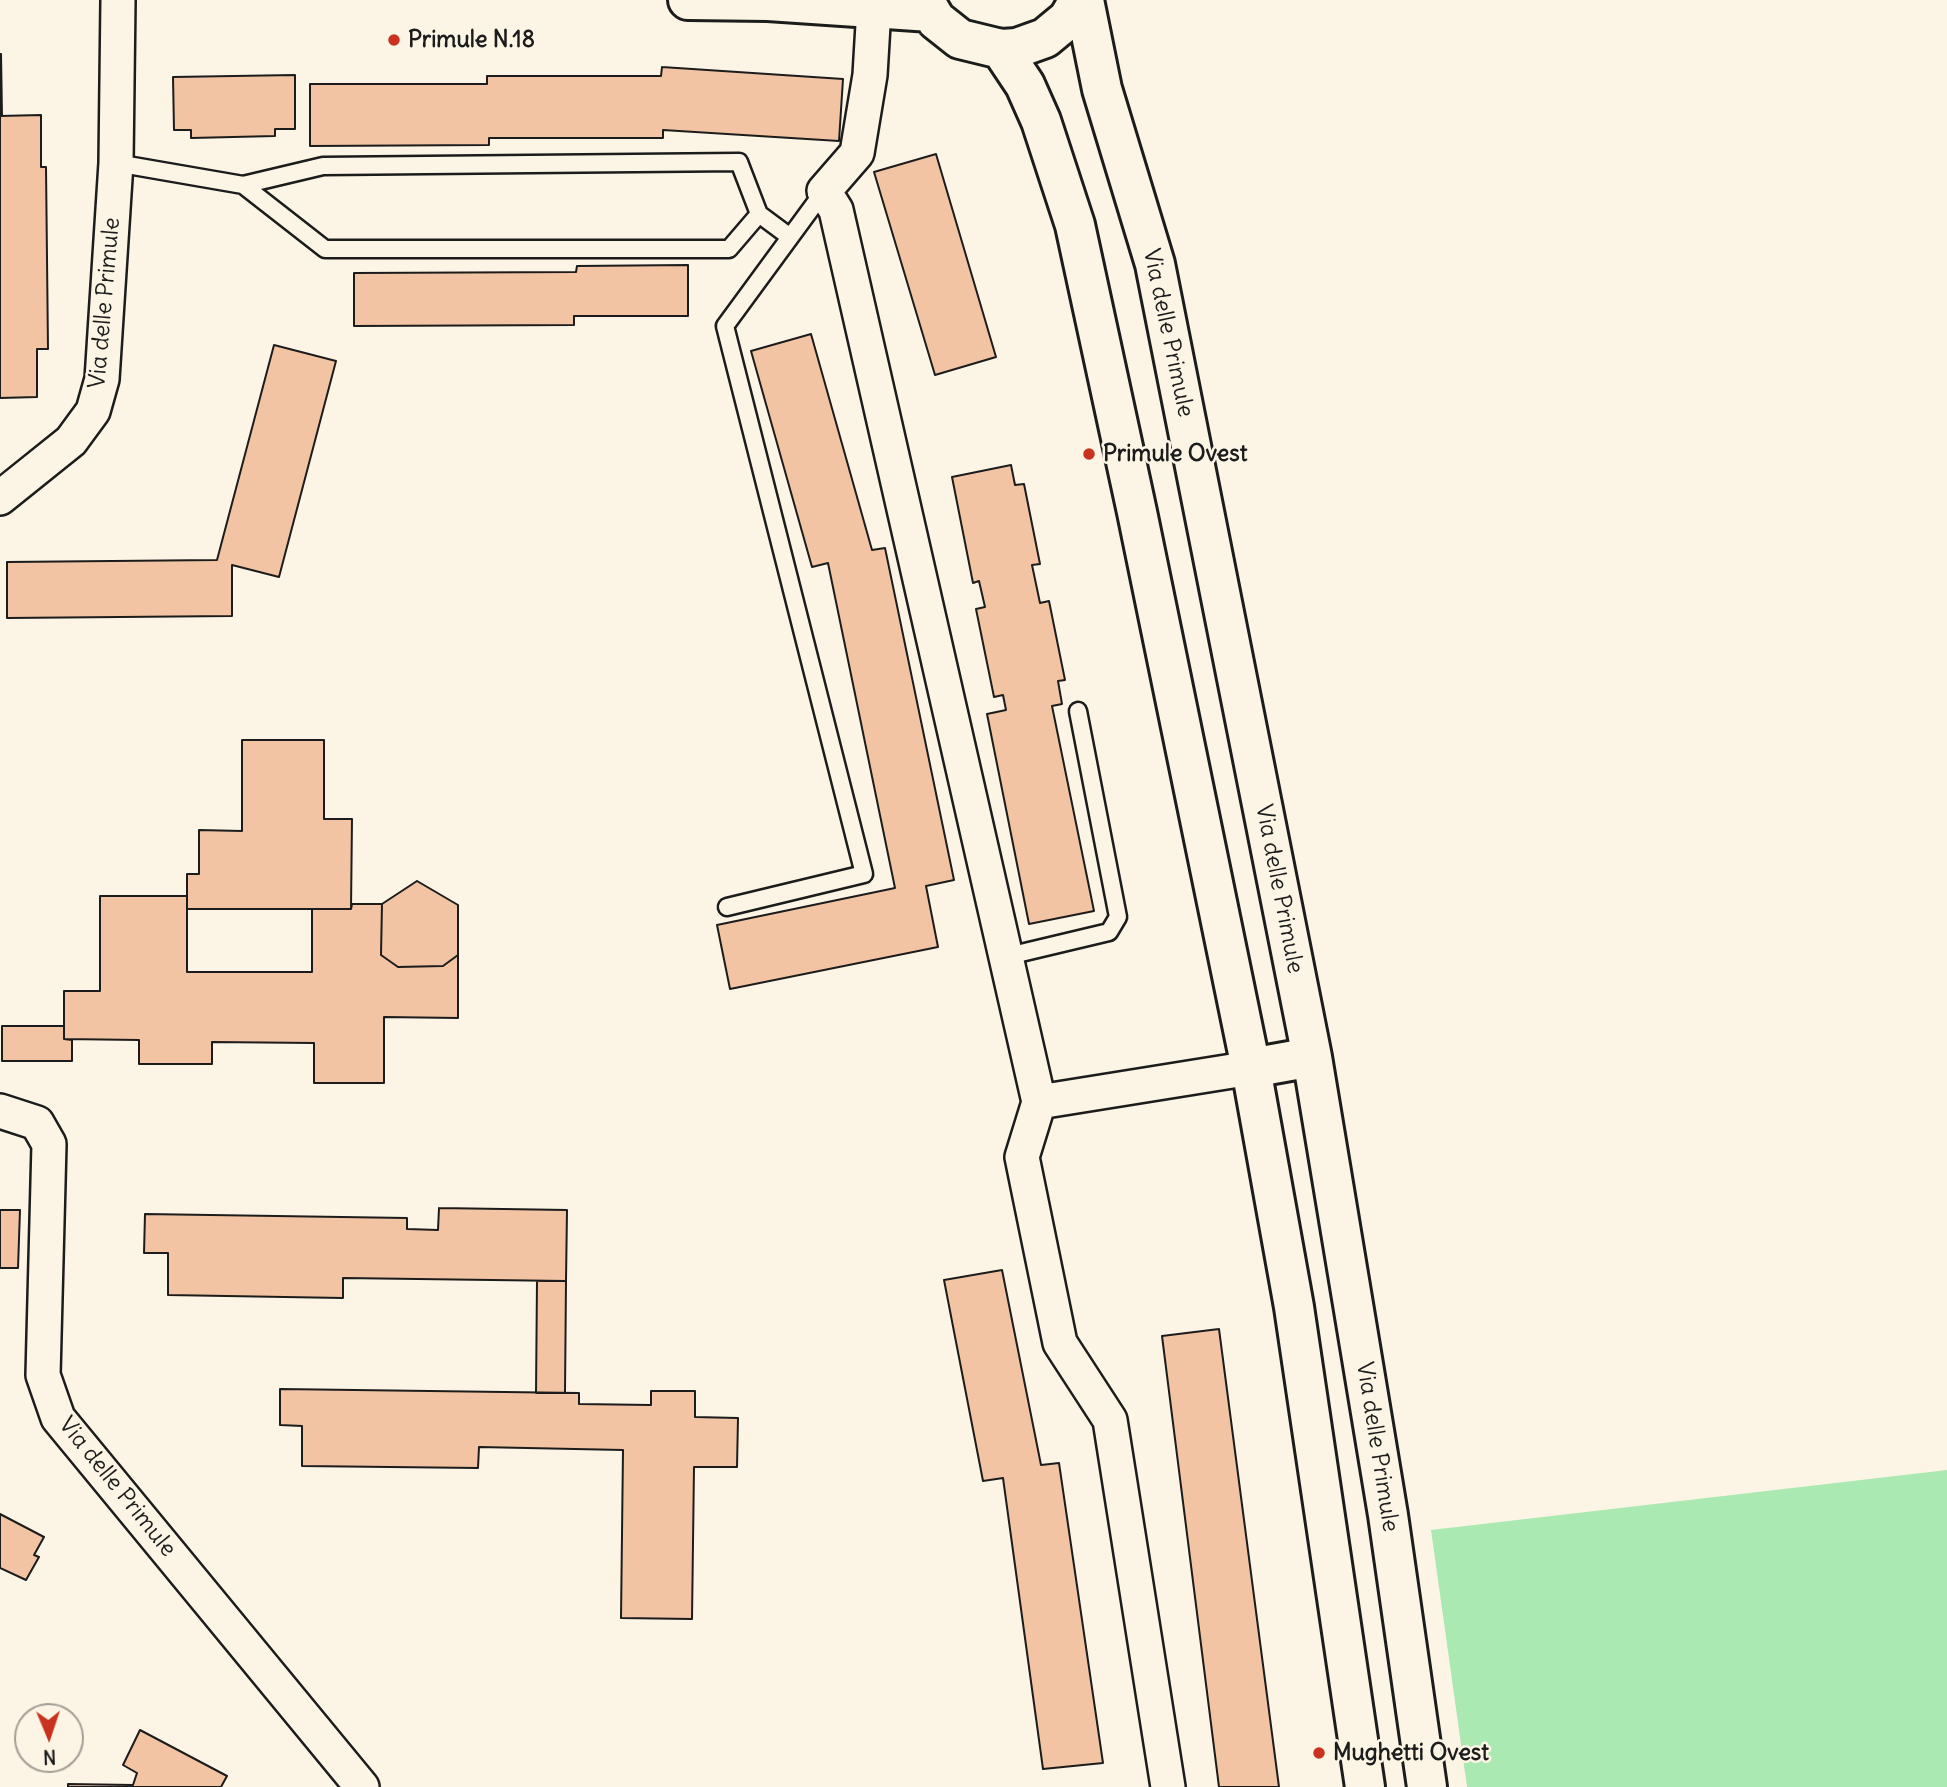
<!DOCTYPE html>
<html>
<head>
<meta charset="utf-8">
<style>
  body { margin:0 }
  #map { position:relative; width:1947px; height:1787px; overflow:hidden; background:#fcf5e5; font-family:Delius,sans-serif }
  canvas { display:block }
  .north { position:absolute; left:14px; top:1703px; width:70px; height:70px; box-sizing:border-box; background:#fcf5e5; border:2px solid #a29e95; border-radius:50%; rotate:178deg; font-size:19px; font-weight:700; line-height:28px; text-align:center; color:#1c1c1c }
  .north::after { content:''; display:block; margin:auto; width:24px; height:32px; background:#c8321e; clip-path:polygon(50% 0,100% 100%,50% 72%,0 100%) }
</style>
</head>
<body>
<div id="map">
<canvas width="1947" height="1787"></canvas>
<div class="north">N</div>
</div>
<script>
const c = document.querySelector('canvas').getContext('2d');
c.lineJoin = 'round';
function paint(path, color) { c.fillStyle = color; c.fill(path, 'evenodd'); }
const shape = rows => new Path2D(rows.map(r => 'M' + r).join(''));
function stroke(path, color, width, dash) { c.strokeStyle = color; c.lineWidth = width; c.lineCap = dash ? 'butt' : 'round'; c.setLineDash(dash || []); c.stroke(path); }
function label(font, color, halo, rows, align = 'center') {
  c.font = font + ' Delius,sans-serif'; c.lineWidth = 5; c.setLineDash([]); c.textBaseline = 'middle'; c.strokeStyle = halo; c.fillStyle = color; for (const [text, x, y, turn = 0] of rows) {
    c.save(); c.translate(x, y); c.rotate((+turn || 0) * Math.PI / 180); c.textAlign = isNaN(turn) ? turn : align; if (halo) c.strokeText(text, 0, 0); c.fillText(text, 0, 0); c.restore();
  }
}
const green = shape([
  [1947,1470,1947,1787,1467,1787,1431,1530]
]);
const building = shape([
  [0,54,1,54,2,116,0,116,0,54],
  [662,67,843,79,839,141,663,130,663,138,489,138,489,145,310,146,310,84,487,84,487,76,661,76,662,67],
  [295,75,295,129,275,129,275,136,191,138,191,130,174,130,173,77,295,75],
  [41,115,41,167,46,167,48,349,37,349,37,397,0,398,0,116,41,115],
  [936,154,996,357,935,375,874,172,936,154],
  [688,265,688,316,574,316,574,325,354,326,354,273,576,272,577,266,688,265],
  [811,334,872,550,885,548,954,880,926,886,938,947,730,989,717,925,895,888,828,563,812,567,751,351,811,334],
  [274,345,336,361,279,577,232,565,232,616,7,618,7,562,217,560,274,345],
  [1011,465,1015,485,1024,484,1040,564,1032,565,1040,603,1049,601,1065,680,1058,681,1062,704,1052,706,1094,911,1029,924,987,714,1006,710,1003,695,994,697,976,609,985,607,979,581,973,583,952,477,1011,465],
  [242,740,324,740,324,819,352,819,351,909,187,909,187,874,199,874,199,830,242,831,242,740],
  [417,881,458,905,458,955,443,966,398,967,381,955,382,904,417,881],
  [100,896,187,896,187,972,312,972,312,909,351,909,352,904,382,904,381,955,398,967,443,966,458,955,458,1018,384,1017,384,1083,314,1083,314,1043,212,1042,212,1064,139,1064,139,1040,64,1039,64,991,100,991,100,896],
  [2,1026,64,1026,64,1039,72,1040,72,1061,2,1061,2,1026],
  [439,1208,567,1210,566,1281,343,1278,343,1298,168,1295,168,1253,144,1253,145,1214,407,1218,407,1229,438,1230,439,1208],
  [0,1210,20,1210,18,1268,0,1268,0,1210],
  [1002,1270,1041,1465,1059,1463,1103,1763,1043,1769,1003,1478,983,1481,944,1280,1002,1270],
  [537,1281,566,1281,565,1393,536,1393,537,1281],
  [1219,1329,1279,1787,1219,1787,1162,1336,1219,1329],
  [280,1389,579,1393,579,1404,651,1405,651,1391,695,1391,695,1417,738,1418,737,1467,694,1467,692,1619,621,1618,623,1450,479,1447,478,1468,302,1466,302,1426,280,1425,280,1389],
  [0,1514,44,1537,34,1555,39,1557,26,1580,0,1568,0,1514],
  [140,1730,227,1776,221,1787,68,1787,68,1784,133,1785,137,1773,123,1765,140,1730]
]);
const lane = shape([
  [116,163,243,185,323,166,739,162,759,214],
  [243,185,325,249,729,249,759,214],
  [759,214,790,237],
  [727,907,864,874,725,326,824,191],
  [1004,957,1109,932,1118,917,1078,711]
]);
const street = shape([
  [874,8,870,75,857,153,824,191,836,210,1039,1102,1022,1157,1060,1343,1110,1420,1168,1787],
  [0,498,71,441,93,411,102,379,116,163,118,0],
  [1039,1102,1251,1068],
  [0,1111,37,1123,49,1144,43,1375,58,1418,362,1787]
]);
const secondary = shape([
  [688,0,768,1,931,12],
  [924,0,936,20,960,39,1001,49,1017,48,1045,38,1068,19,1079,0],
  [1084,0,1102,89,1155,264,1312,1057,1388,1515,1427,1787],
  [1001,49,1025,85,1041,121,1075,225,1137,512,1251,1068,1294,1307,1365,1787],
  [1251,1068,1312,1057]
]);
const markers = [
  [394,40,7,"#c8321e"],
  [1089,454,7,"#c8321e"],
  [1319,1753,7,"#c8321e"]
];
const poiNames = [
  ["Primule N.18",408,40],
  ["Primule Ovest",1103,454],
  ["Mughetti Ovest",1333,1753]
];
const streetNames = [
  ["Via delle Primule",105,303,-85],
  ["Via delle Primule",1168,333,78],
  ["Via delle Primule",1279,889,79],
  ["Via delle Primule",1377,1447,81],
  ["Via delle Primule",117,1487,51]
];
paint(green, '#aae9b1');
paint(building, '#f3c4a3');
stroke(building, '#1c1c1c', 2);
stroke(lane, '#1c1c1c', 21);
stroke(street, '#1c1c1c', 38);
stroke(secondary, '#1c1c1c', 44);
stroke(lane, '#fcf5e5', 16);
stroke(street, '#fcf5e5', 33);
stroke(secondary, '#fcf5e5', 38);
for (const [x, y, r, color] of markers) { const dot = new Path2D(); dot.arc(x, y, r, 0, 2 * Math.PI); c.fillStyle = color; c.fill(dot); stroke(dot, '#fcf5e5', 2.5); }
label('bold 23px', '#1c1c1c', '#fcf5e5', poiNames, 'left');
label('23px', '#1c1c1c', '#fcf5e5', streetNames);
</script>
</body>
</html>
